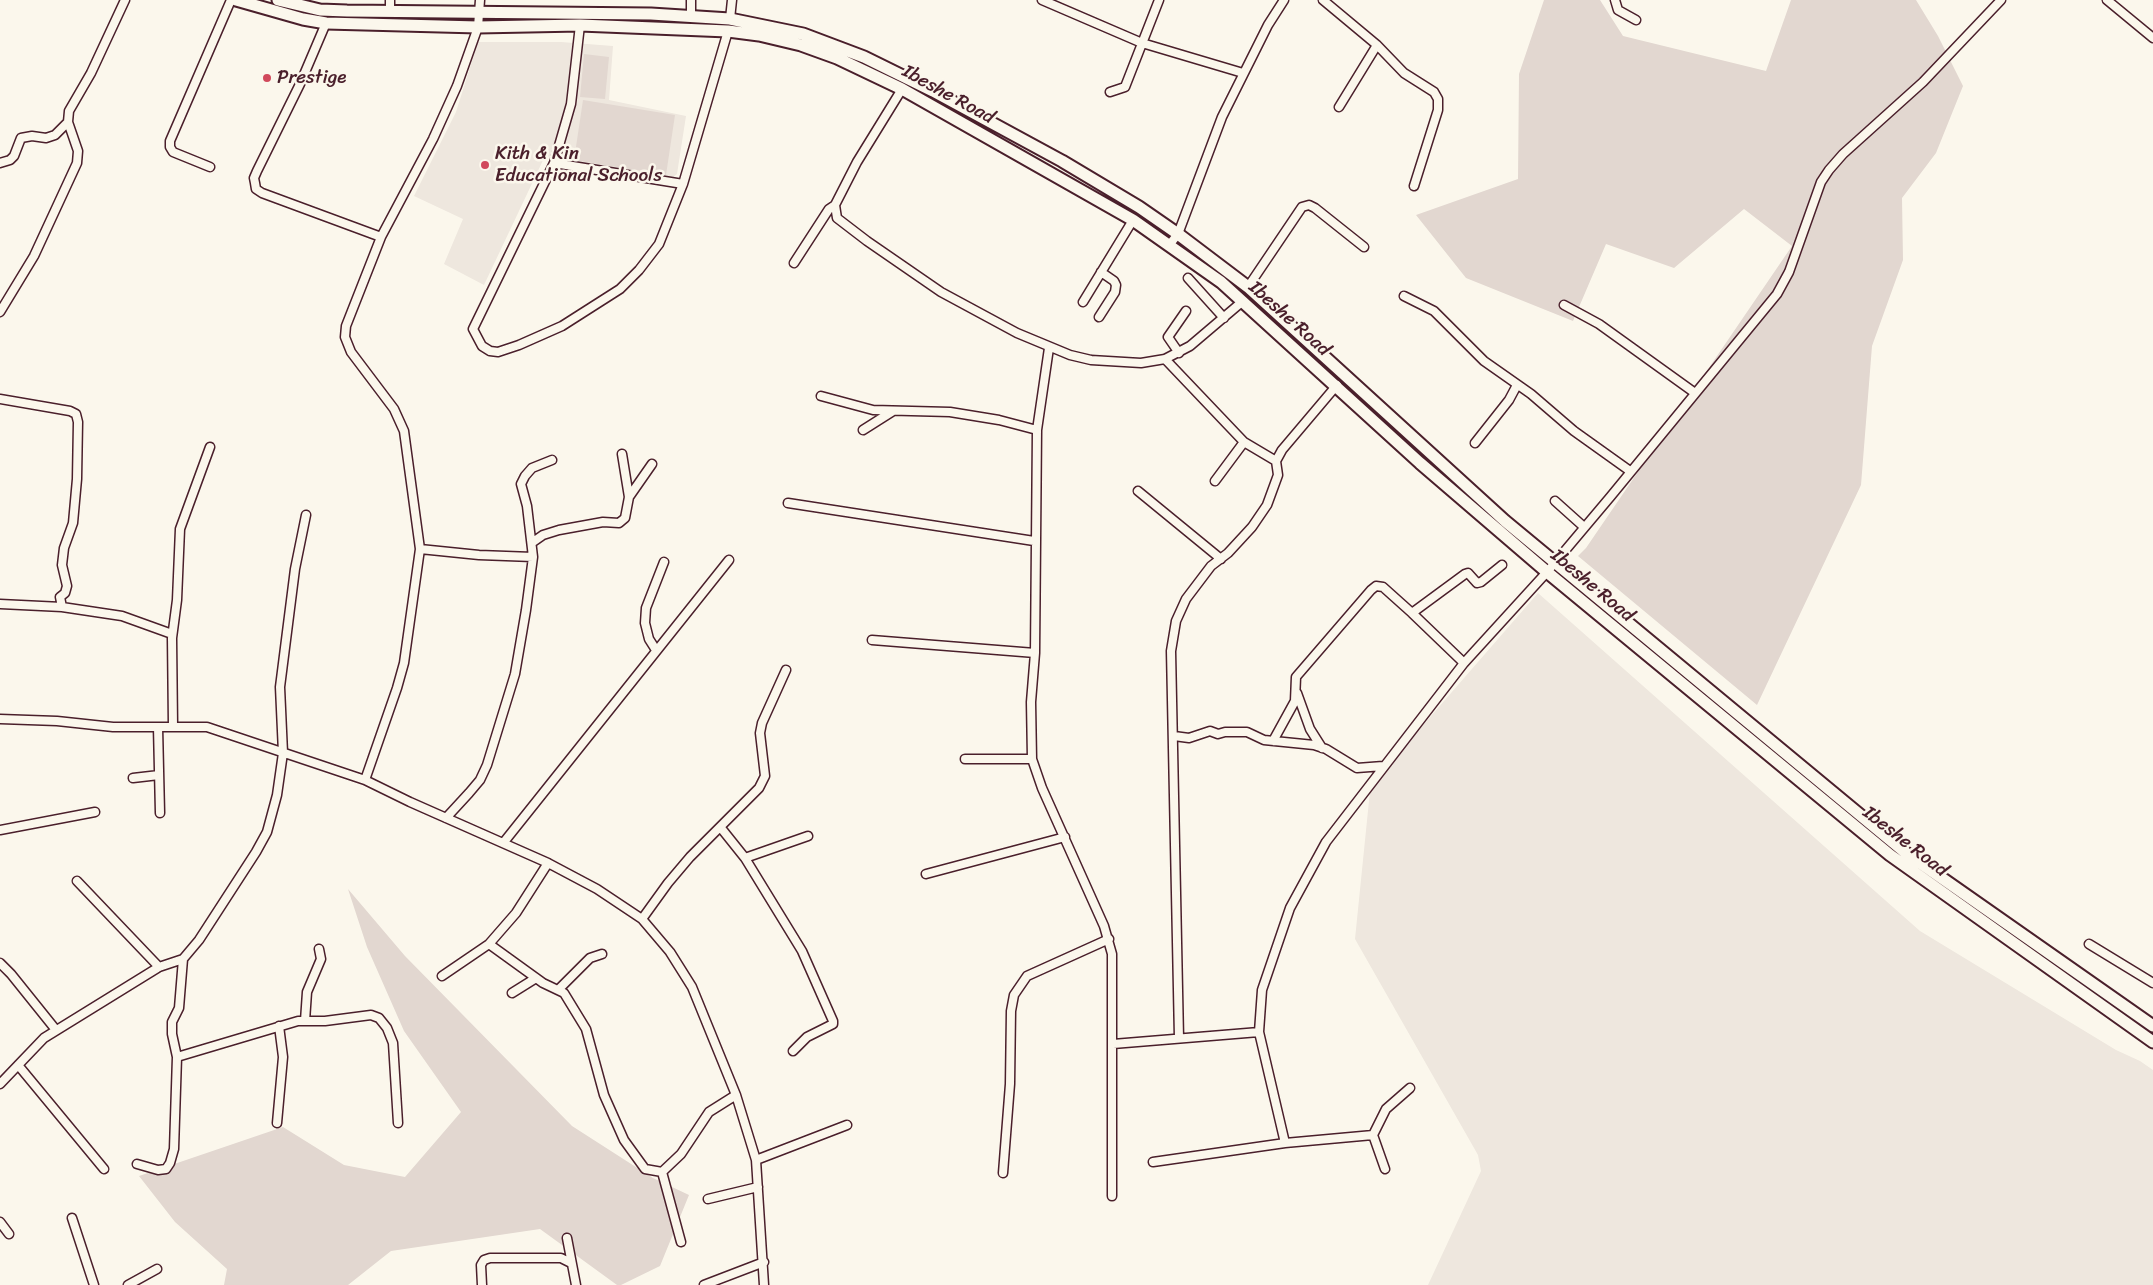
<!DOCTYPE html>
<html>
<head>
<meta charset="utf-8">
<style>
  body { margin:0 }
  canvas { display:block; background:#fbf7ec }
</style>
</head>
<body>
<canvas width="2153" height="1285"></canvas>
<script>
const c = document.querySelector('canvas').getContext('2d');
c.lineJoin = 'round';
function paint(path, color) { c.fillStyle = color; c.fill(path, 'evenodd'); }
const shape = rows => new Path2D(rows.map(r => 'M' + r).join(''));
function stroke(path, color, width, dash) { c.strokeStyle = color; c.lineWidth = width; c.lineCap = dash ? 'butt' : 'round'; c.setLineDash(dash || []); c.stroke(path); }
function label(font, color, halo, rows, align = 'center') {
  c.font = font + ' Sriracha,sans-serif'; c.lineWidth = 5; c.setLineDash([]); c.textBaseline = 'middle'; c.strokeStyle = halo; c.fillStyle = color; for (const [text, x, y, turn = 0] of rows) {
    c.save(); c.translate(x, y); c.rotate((+turn || 0) * Math.PI / 180); c.textAlign = isNaN(turn) ? turn : align; if (halo) c.strokeText(text, 0, 0); c.fillText(text, 0, 0); c.restore();
  }
}
const built = shape([
  [478,42,561,42,613,46,609,100,686,116,677,174,672,178,545,156,484,285,444,264,463,219,414,196,456,112],
  [1538,593,1920,931,2116,1050,2140,1061,2153,1070,2153,1285,1428,1285,1481,1171,1478,1155,1355,939,1370,791,1411,739]
]);
const green = shape([
  [1544,0,1600,0,1623,36,1766,71,1791,0,1916,0,1938,36,1963,86,1936,153,1902,198,1903,260,1872,346,1861,485,1757,705,1578,556,1586,548,1792,246,1744,209,1674,268,1606,244,1573,321,1466,278,1416,215,1518,179,1519,74],
  [584,54,609,57,605,99,580,97],
  [583,100,675,115,666,175,574,160],
  [348,889,405,956,572,1126,653,1178,689,1195,660,1266,621,1285,617,1285,540,1229,391,1251,348,1285,224,1285,227,1269,175,1222,139,1176,283,1127,344,1165,405,1177,461,1112,404,1031,367,947]
]);
const minor = shape([
  [691,0,691,16],
  [1042,0,1142,43,1243,73],
  [1323,0,1377,45,1404,73,1434,92,1438,99,1438,110,1414,186],
  [1615,0,1618,10,1636,20],
  [2107,0,2153,38],
  [390,11,390,0],
  [730,19,732,0],
  [326,23,300,84,257,171,254,178,255,183,256,189,262,193,381,237],
  [580,25,571,104,554,163,473,329,482,346,490,351,498,352,519,345,562,326,620,289,639,270,659,244,683,184,728,31],
  [1110,92,1125,87,1159,0],
  [1339,107,1377,45],
  [0,163,10,160,14,156,21,138,32,136,46,138,55,135,68,122],
  [554,163,683,184],
  [210,167,173,152,170,147,170,141,231,0],
  [835,205,837,218,867,241,941,292,1017,333,1070,355,1091,360,1141,363,1165,359,1190,346,1243,301],
  [1170,244,1178,234,1222,117,1268,25,1284,0],
  [794,263,829,209,835,205,857,162,902,89],
  [1188,278,1224,318],
  [1248,287,1302,207,1309,205,1315,208,1364,247],
  [1404,296,1434,311,1484,361,1531,394,1574,431,1630,471],
  [1083,302,1133,220],
  [1564,305,1599,324,1695,393],
  [0,312,34,256,77,163,78,151,68,122,69,111,91,73,125,0],
  [1099,317,1115,292,1116,285,1114,281,1101,272],
  [1049,348,1037,430,1035,653,1031,702,1032,759,1042,788,1104,926,1112,954,1112,1196],
  [1179,353,1168,337,1186,311],
  [1165,359,1244,442,1276,461],
  [821,396,873,410,950,412,999,420,1037,430],
  [0,399,70,411,76,414,78,422,77,479,73,523,64,548,62,565,67,586,65,593,60,597,62,607,0,604],
  [863,430,893,411],
  [1475,443,1509,400,1517,385],
  [1215,481,1244,442],
  [1138,491,1221,559],
  [629,497,652,464],
  [1555,501,1584,527],
  [788,503,1034,541],
  [533,542,543,535,559,530,603,522,619,523,625,518,629,497,622,454],
  [420,549,479,555,533,557],
  [62,607,122,616,172,634],
  [1412,613,1465,574,1468,573,1477,583,1481,582,1502,565],
  [872,640,1035,653],
  [656,650,649,639,645,623,646,608,664,562],
  [1297,693,1310,729,1322,748],
  [0,719,57,721,113,727,207,727,365,780,410,802,548,863,597,889,642,919,670,952,692,987,736,1095,756,1160,764,1285],
  [173,726,172,638,177,600,180,529,210,447],
  [158,727,160,813],
  [1174,736,1189,738,1210,731,1218,734,1225,732,1247,732,1264,740,1314,745,1326,749,1357,768,1383,766],
  [1273,741,1295,701,1296,677,1371,590,1376,586,1383,587,1412,613,1464,663],
  [965,759,1032,759],
  [133,778,159,775],
  [365,780,397,688,404,663,420,549,404,431,394,409,351,352,345,337,346,326,381,237,433,139,457,86,478,27,480,0],
  [446,818,469,793,480,780,487,765,515,674,526,610,533,557,527,506,521,484,525,476,532,468,552,460],
  [721,828,745,858,802,951,833,1021,833,1024,807,1037,793,1051],
  [0,830,95,812],
  [504,842,729,560],
  [745,858,808,836],
  [926,874,1065,837],
  [77,881,159,967],
  [642,919,668,883,690,857,759,788,765,776,760,733,762,723,786,670],
  [489,944,543,983,564,993,586,1029,604,1095,624,1140,645,1169,662,1172,681,1154,709,1112,736,1095],
  [2089,944,2153,983],
  [0,963,11,974,56,1030],
  [442,976,489,944,516,913,548,863],
  [558,990,590,958,602,954],
  [512,993,536,978],
  [305,1021,307,992,321,959,319,949],
  [1179,1038,1171,651,1176,621,1186,599,1211,566,1228,553,1252,527,1267,505,1278,475,1276,461,1282,450,1337,385],
  [1113,1044,1259,1032],
  [177,1057,298,1021,325,1021,371,1015,379,1018,387,1028,393,1043,398,1123],
  [18,1065,104,1169],
  [0,1084,44,1038,159,967,183,959,199,940,256,852,267,832,277,795,283,753,280,687,295,569,306,515],
  [277,1123,283,1057,279,1026],
  [1285,1143,1259,1032,1262,990,1290,908,1326,842,1464,663,1547,572,1611,496,1777,294,1789,272,1821,182,1829,170,1843,154,1923,82,2001,0],
  [756,1160,847,1125],
  [1153,1162,1285,1143,1373,1135],
  [137,1164,158,1170,166,1169,170,1163,174,1149,177,1057,172,1034,172,1022,179,1008,183,959],
  [1385,1169,1373,1135,1386,1109,1410,1088],
  [662,1172,681,1242],
  [1003,1173,1010,1084,1011,1011,1014,995,1027,976,1109,939],
  [708,1199,758,1187],
  [72,1218,94,1285],
  [0,1222,9,1234],
  [567,1238,576,1285],
  [128,1285,157,1269],
  [482,1285,481,1265,484,1260,490,1258,561,1258,571,1263],
  [704,1285,764,1262]
]);
const secondary = shape([
  [236,0,303,19,326,23,478,27,580,25,728,31,759,35,801,45,837,58,902,89,1133,220,1221,282,1420,463,1547,572,1890,855,2153,1042],
  [278,0,320,10,347,11,651,14,730,19,803,34,864,57,933,91,1062,161,1139,207,1178,234,1248,287,1505,521,1906,853,2153,1026]
]);
const markers = [
  [267,78,5,"#d1495b"],
  [485,165,5,"#d1495b"]
];
const poiNames = [
  ["Prestige",277,78],
  ["Kith & Kin",495,154],
  ["Educational Schools",495,176]
];
const streetNames = [
  ["Ibeshe Road",948,95,29],
  ["Ibeshe Road",1289,319,42],
  ["Ibeshe Road",1592,586,40],
  ["Ibeshe Road",1905,842,38]
];
paint(built, '#eee7de');
paint(green, '#e2d7d0');
stroke(minor, '#4a1f2b', 11);
stroke(secondary, '#4a1f2b', 15);
stroke(minor, '#fbf7ec', 8);
stroke(secondary, '#fbf7ec', 11);
for (const [x, y, r, color] of markers) { const dot = new Path2D(); dot.arc(x, y, r, 0, 2 * Math.PI); c.fillStyle = color; c.fill(dot); stroke(dot, '#fbf7ec', 2); }
label('19px', '#4a1f2b', '#fbf7ec', poiNames, 'left');
label('19px', '#4a1f2b', '#fbf7ec', streetNames);
</script>
</body>
</html>
